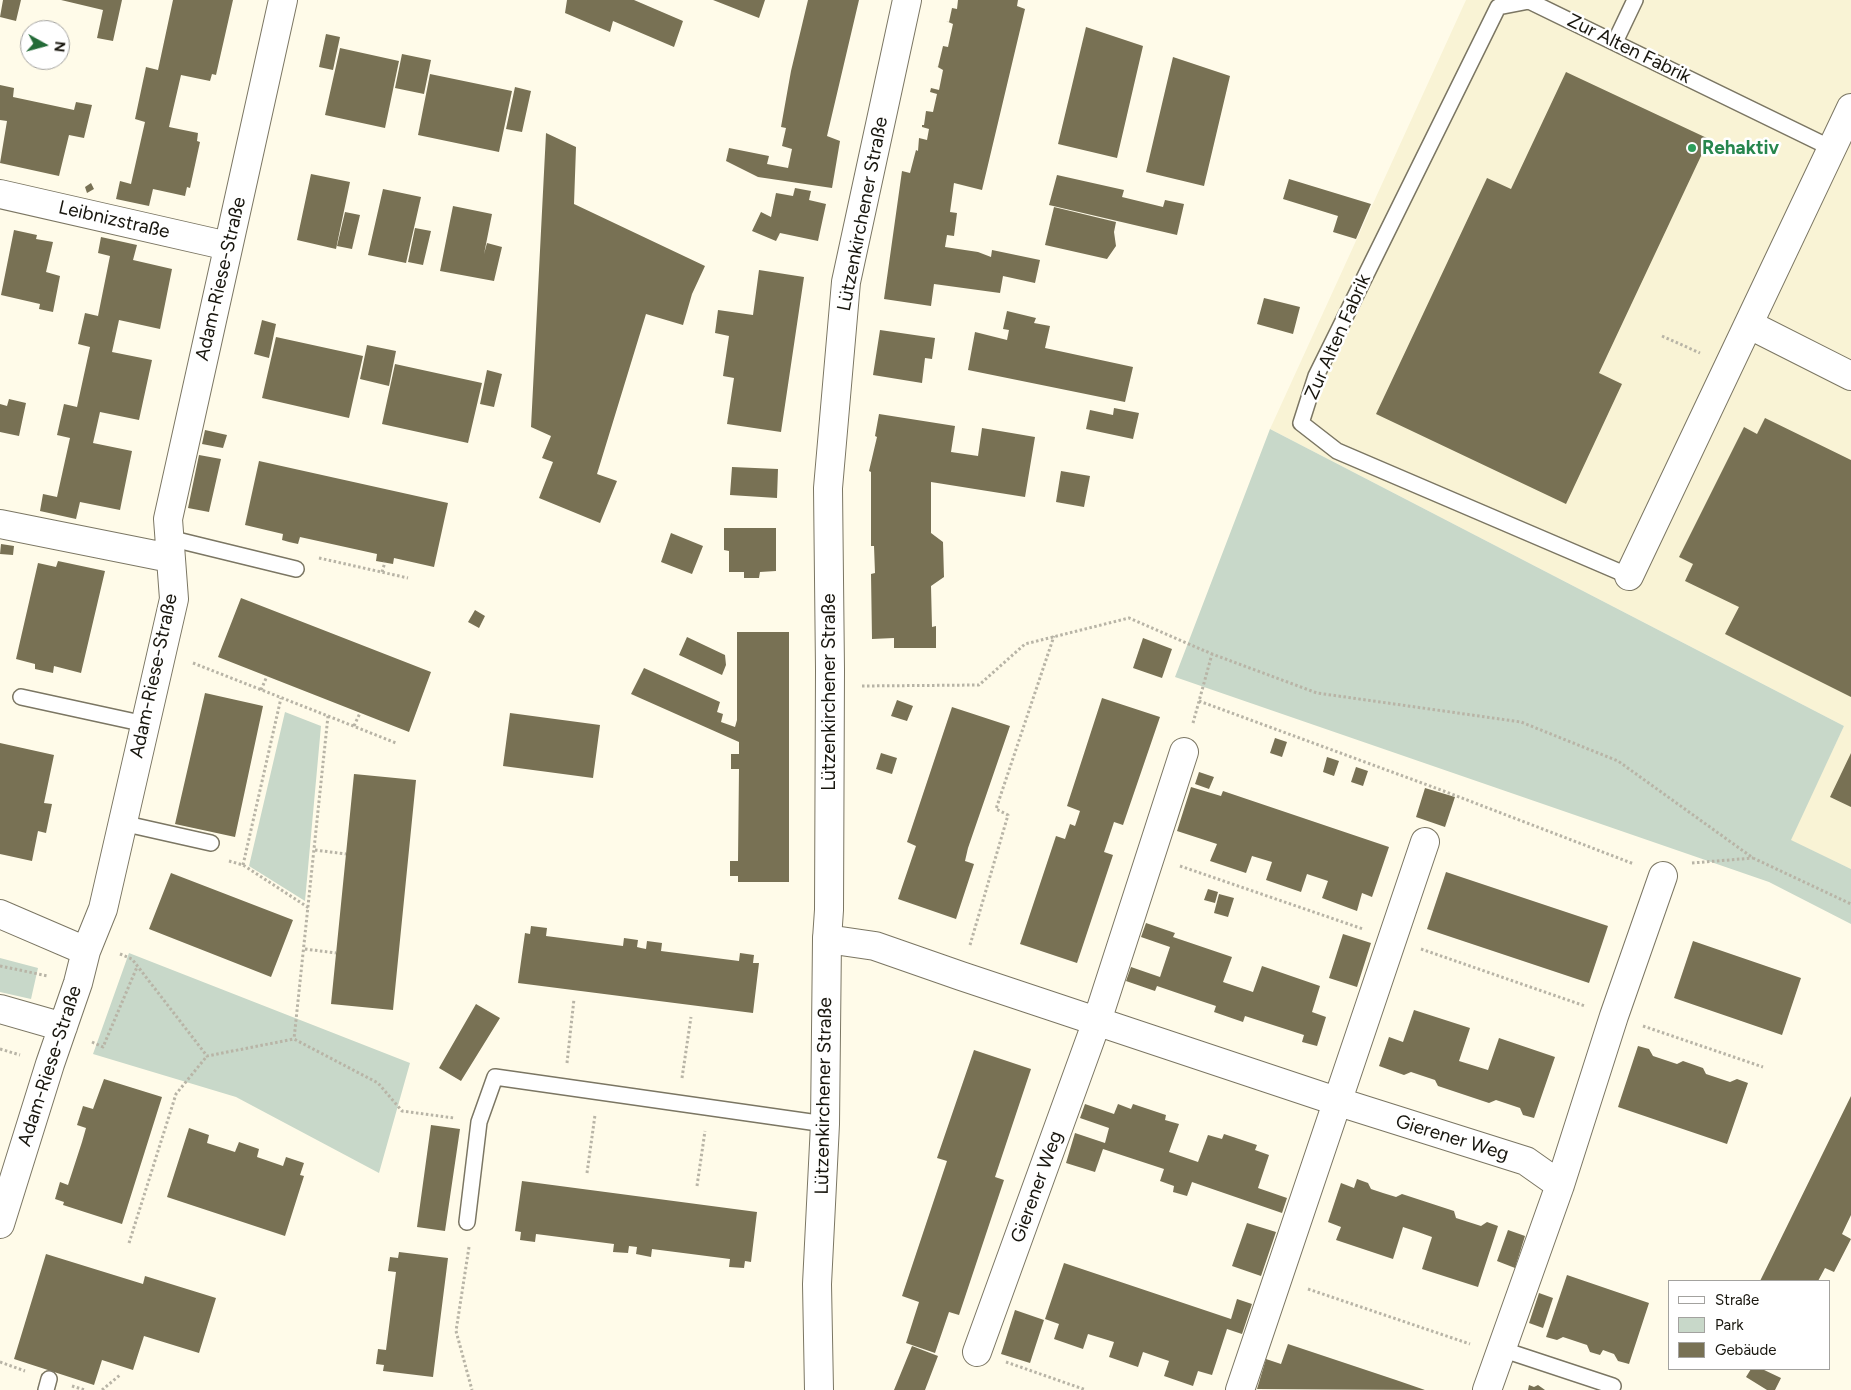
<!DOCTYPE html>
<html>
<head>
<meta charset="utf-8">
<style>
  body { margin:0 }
  #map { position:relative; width:1851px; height:1390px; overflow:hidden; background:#fffbe9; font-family:Figtree,sans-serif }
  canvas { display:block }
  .legend { position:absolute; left:1668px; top:1280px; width:162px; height:90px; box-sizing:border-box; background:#fff; border:1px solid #a3a29f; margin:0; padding:6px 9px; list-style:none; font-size:15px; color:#18160e }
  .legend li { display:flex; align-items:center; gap:10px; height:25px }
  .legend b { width:25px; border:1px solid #a3a29f }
  .north { position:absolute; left:20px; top:20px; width:50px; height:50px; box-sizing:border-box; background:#fff; border:1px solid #a3a29f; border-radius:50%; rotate:97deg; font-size:14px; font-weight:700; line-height:20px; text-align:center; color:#18160e }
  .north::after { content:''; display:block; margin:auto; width:18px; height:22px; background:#246b38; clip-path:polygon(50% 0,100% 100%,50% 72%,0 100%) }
</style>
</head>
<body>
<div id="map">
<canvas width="1851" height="1390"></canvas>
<ul class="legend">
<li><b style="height:6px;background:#fff"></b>Straße</li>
<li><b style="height:14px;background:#c8d8c9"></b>Park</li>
<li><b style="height:14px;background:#787154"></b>Gebäude</li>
</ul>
<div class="north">N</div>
</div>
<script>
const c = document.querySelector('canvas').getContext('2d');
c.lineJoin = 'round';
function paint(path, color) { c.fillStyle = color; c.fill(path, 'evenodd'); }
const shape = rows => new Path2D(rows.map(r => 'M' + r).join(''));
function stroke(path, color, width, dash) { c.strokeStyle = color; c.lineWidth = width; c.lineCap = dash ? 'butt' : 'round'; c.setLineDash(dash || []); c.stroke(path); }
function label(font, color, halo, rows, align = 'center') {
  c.font = font + ' Figtree,sans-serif'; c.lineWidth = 5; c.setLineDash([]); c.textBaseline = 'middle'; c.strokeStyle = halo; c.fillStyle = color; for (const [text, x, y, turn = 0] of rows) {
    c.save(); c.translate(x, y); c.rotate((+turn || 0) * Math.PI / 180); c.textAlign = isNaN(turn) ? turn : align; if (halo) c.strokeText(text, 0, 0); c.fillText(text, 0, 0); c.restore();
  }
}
const built = shape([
  [1466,0,1851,0,1851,869,1790,840,1844,726,1270,429]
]);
const green = shape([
  [1270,429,1844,726,1791,840,1851,869,1851,924,1769,882,1175,677],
  [285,712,321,726,305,901,249,866],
  [129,953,410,1063,379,1173,236,1097,93,1054],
  [0,958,38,968,31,999,0,992]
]);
const building = shape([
  [3,0,21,0,16,21,0,17],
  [61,0,122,0,113,41,97,38,103,10],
  [173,0,233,0,216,75,212,74,210,81,181,75,169,127,198,133,197,141,200,142,190,188,187,187,185,196,153,189,149,206,116,199,120,181,131,184,145,122,135,119,146,67,158,70],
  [567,0,634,0,683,21,674,47,613,21,610,32,565,13],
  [713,0,765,0,759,18],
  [808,0,859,0,827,136,840,141,832,188,758,177,726,161,729,148,769,156,767,164,788,168,792,149,782,146,786,128,781,127,791,71],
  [958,0,1018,0,1017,6,1025,9,982,190,954,183,950,212,957,213,954,236,947,235,945,247,978,252,991,257,992,250,1040,260,1035,283,1003,276,1000,293,934,284,931,306,884,299,902,171,910,173,916,150,918,151,919,138,927,140,929,129,922,127,922,125,924,125,926,111,933,112,937,94,930,92,931,88,939,90,943,70,936,66,938,67,943,46,948,47,953,24,946,21,949,22,952,8,957,9],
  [1086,27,1143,46,1117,158,1058,144],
  [326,34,340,37,333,70,319,67],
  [340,48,399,61,385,128,325,115],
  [402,54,431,60,424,94,395,88],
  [1173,57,1230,76,1204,186,1146,172],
  [1566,72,1709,139,1599,373,1622,384,1566,504,1376,414,1487,178,1511,189],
  [430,74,512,91,499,152,418,135],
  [0,85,14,88,13,97,74,110,76,102,92,105,84,138,69,135,59,176,0,163,7,121,0,120],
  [515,87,531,91,522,132,506,129],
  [546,133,576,147,574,204,705,266,692,294,683,325,646,314,597,474,617,481,600,523,539,498,553,462,542,458,551,436,531,427],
  [311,174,350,182,336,249,297,240],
  [1057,175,1124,190,1122,197,1163,207,1165,200,1184,204,1177,235,1049,205],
  [1289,179,1371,204,1356,239,1333,232,1338,216,1283,199],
  [91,183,94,189,87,193,85,187],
  [795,188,811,191,809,200,826,204,818,241,780,233,776,241,752,231,761,212,771,217,776,193,793,196],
  [383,189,421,197,406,263,368,255],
  [453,206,492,214,484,254,487,243,502,247,494,281,440,271],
  [1054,207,1116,222,1114,232,1116,246,1107,259,1045,245],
  [345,212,360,215,352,249,337,246],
  [415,228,431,231,423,265,408,262],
  [14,230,37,235,36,239,53,242,46,272,60,276,53,312,39,309,40,304,1,295],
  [101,237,137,245,133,260,172,269,160,329,119,320,112,352,152,360,139,420,100,412,93,443,132,451,120,510,80,502,76,519,40,511,43,494,57,497,70,438,57,435,64,404,77,407,90,347,78,344,85,313,98,316,110,256,98,253],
  [759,270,804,277,781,432,727,424,734,378,723,376,729,336,715,333,718,310,753,315],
  [1264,298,1300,307,1293,334,1257,324],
  [1007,311,1036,318,1034,323,1050,326,1045,348,1133,367,1125,402,968,370,975,332,1007,340,1009,330,1003,329],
  [262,320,276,324,269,358,254,354],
  [880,330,935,338,932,359,925,358,922,383,873,375],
  [276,337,363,356,349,418,262,398],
  [367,345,396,351,389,386,360,379],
  [395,364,482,383,468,443,382,424],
  [487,370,502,374,494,407,480,404],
  [9,399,26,403,19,436,0,432,0,404,7,406],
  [1114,408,1139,413,1133,439,1086,429,1090,410,1113,415],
  [879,414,955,426,951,452,978,456,982,428,1035,437,1025,497,931,482,931,533,943,542,944,577,931,586,932,627,936,626,936,648,894,648,894,638,872,639,871,574,875,573,874,546,871,546,871,472,869,471,877,437,875,436],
  [1765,418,1851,460,1851,697,1725,634,1739,607,1685,581,1693,564,1679,557,1744,427,1757,434],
  [205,430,227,435,223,448,202,444],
  [199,455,221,459,209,512,188,508],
  [259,461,448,503,434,567,394,558,393,564,376,561,377,554,300,537,298,544,289,542,282,540,283,534,245,525],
  [732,467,778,469,777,498,730,495],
  [1061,471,1090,476,1084,507,1056,502],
  [724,528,776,528,776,571,760,572,759,578,744,578,744,572,729,572,729,551,724,550],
  [671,533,703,546,692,574,661,562],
  [1,544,14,546,13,555,0,554],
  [58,561,105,571,81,673,54,666,53,673,35,669,35,664,16,659,38,563,56,567],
  [241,598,431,672,409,732,218,657],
  [475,610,485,616,479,628,468,622],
  [737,632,789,632,789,882,738,882,738,876,730,876,730,861,738,861,739,769,731,769,731,754,739,754,739,742,631,694,644,668,720,702,717,712,723,714,721,722,735,727,737,720],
  [687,637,725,655,726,665,722,675,679,655],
  [1143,638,1172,649,1162,678,1133,668],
  [205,693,263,706,235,837,175,824],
  [1102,698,1160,717,1123,825,1114,822,1104,852,1113,855,1077,963,1020,944,1056,836,1065,839,1070,824,1075,826,1080,811,1067,806],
  [897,700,913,706,907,721,891,716],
  [952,707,1010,726,968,848,965,861,974,864,956,919,898,899,916,846,907,842],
  [510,713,600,725,593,778,503,766],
  [1275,738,1287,742,1282,757,1270,753],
  [0,743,54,755,44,803,52,804,46,833,38,831,32,861,0,854],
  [881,753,897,758,892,774,876,769],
  [1851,753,1851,807,1830,797],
  [1327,757,1339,761,1334,776,1323,772],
  [1356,767,1368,771,1363,786,1351,782],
  [1199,772,1214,777,1209,789,1195,784],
  [354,774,416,780,393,1010,331,1004],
  [1191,787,1221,796,1223,791,1389,847,1372,897,1362,893,1357,911,1322,898,1328,881,1307,874,1301,892,1266,880,1272,862,1252,856,1246,873,1210,861,1217,844,1177,831],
  [1425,788,1455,797,1445,827,1416,817],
  [1446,872,1608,926,1589,983,1427,929],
  [171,873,293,920,271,977,149,929],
  [1208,889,1218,892,1215,903,1204,900],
  [1219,894,1234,898,1228,917,1214,913],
  [1146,923,1175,933,1173,937,1232,957,1223,982,1253,992,1262,966,1320,986,1312,1012,1326,1017,1317,1046,1302,1042,1304,1035,1245,1016,1243,1022,1214,1012,1216,1006,1201,1001,1157,986,1155,991,1126,981,1131,967,1160,977,1170,947,1141,937],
  [531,926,547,928,546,936,623,946,624,938,638,940,637,947,641,948,646,949,647,941,662,943,661,951,739,961,740,953,754,955,753,963,759,963,753,1013,518,983,525,933,530,934],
  [1343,934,1371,943,1357,987,1329,978],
  [1693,941,1801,978,1782,1035,1674,998],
  [476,1004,500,1018,461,1081,439,1068],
  [1414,1010,1470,1028,1459,1061,1488,1070,1499,1038,1555,1057,1534,1118,1523,1115,1520,1108,1496,1100,1489,1103,1438,1086,1435,1080,1411,1072,1404,1075,1379,1066,1389,1037,1403,1042],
  [1638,1046,1649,1049,1653,1056,1677,1064,1683,1061,1703,1068,1706,1074,1730,1082,1737,1079,1748,1083,1727,1144,1618,1107],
  [974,1050,1031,1069,995,1177,1004,1180,959,1315,949,1312,935,1353,906,1343,919,1302,902,1296,947,1161,937,1158],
  [104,1079,162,1097,122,1224,63,1205,64,1202,55,1199,60,1182,68,1185,82,1142,86,1128,77,1125,83,1106,93,1109],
  [1851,1096,1851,1215,1842,1234,1851,1239,1834,1272,1825,1268,1818,1281,1760,1281],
  [1085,1104,1114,1114,1118,1104,1131,1109,1133,1104,1166,1115,1165,1120,1179,1124,1169,1152,1198,1162,1208,1135,1222,1139,1224,1134,1257,1145,1255,1150,1269,1155,1258,1188,1287,1198,1282,1213,1192,1182,1187,1196,1173,1192,1174,1186,1160,1181,1164,1169,1103,1149,1095,1172,1066,1163,1075,1133,1105,1143,1109,1128,1080,1118],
  [431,1125,460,1129,445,1231,417,1227],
  [189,1128,209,1135,207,1143,235,1152,239,1142,259,1149,257,1157,283,1166,286,1157,304,1163,300,1175,304,1176,285,1236,167,1197],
  [1357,1179,1368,1183,1371,1189,1383,1193,1396,1197,1402,1194,1454,1211,1456,1218,1481,1226,1487,1222,1498,1226,1478,1287,1422,1269,1432,1237,1418,1232,1403,1227,1393,1259,1336,1240,1341,1227,1328,1222,1341,1183,1354,1188],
  [522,1181,757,1212,751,1262,745,1261,744,1268,729,1267,730,1259,652,1249,651,1257,636,1254,637,1247,629,1246,628,1253,613,1252,614,1244,536,1234,535,1242,520,1240,521,1232,515,1231],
  [1247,1223,1276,1232,1261,1276,1232,1266],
  [1508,1230,1525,1236,1515,1268,1497,1261],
  [399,1252,448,1258,433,1377,383,1371,384,1365,376,1364,378,1349,386,1350,396,1272,388,1271,390,1257,398,1258],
  [46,1254,143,1284,145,1276,216,1298,199,1353,144,1336,133,1370,102,1360,94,1385,14,1359],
  [1064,1263,1231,1319,1237,1299,1252,1304,1242,1334,1227,1329,1212,1375,1198,1371,1193,1386,1164,1376,1169,1361,1143,1352,1138,1367,1109,1357,1114,1342,1088,1334,1083,1349,1054,1339,1059,1324,1045,1319],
  [1567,1275,1649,1303,1629,1364,1618,1361,1614,1354,1603,1350,1600,1355,1590,1352,1587,1345,1563,1337,1557,1340,1546,1337],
  [1539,1293,1553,1298,1543,1328,1529,1323],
  [1015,1310,1044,1320,1030,1363,1001,1354],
  [1288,1344,1396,1380,1425,1390,1257,1389,1266,1359,1281,1364],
  [912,1346,938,1356,925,1390,894,1390],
  [1751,1369,1762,1369,1781,1378,1775,1390,1767,1390,1746,1377],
  [1529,1385,1534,1387,1538,1385,1545,1390,1528,1390]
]);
const path = shape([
  [1662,336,1700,353],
  [319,558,408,578],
  [382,572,385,562],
  [193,663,328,716,294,1039],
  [862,686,979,685,1025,644,1129,618,1212,654,1317,693,1521,722,1618,761,1753,858,1851,904],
  [261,690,267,676],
  [1199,701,1441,790,1634,864],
  [328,716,396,743],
  [1193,723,1212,654],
  [354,726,360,713],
  [315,850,346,854],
  [229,861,243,865,309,908],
  [1692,863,1753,858],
  [243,865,281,698],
  [1180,866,1363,929],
  [970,945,1008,815,996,809,1054,636],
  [305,949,336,953],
  [1421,949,1585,1006],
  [120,954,132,959,207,1056,294,1039,378,1083,402,1111,454,1118],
  [0,966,48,976],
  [1643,1026,1763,1067],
  [92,1042,103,1047,137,967],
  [0,1049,20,1055],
  [567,1063,574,999],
  [682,1078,691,1017],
  [587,1173,595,1115],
  [697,1186,705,1131],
  [129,1243,176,1094,207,1056],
  [469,1247,456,1331,472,1390],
  [1308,1289,1470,1344],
  [0,1362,25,1371],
  [1006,1362,1086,1390],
  [72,1386,85,1390],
  [102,1390,120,1375]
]);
const lane = shape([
  [1615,42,1635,0],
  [169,538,296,569],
  [1629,576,1337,451,1301,423,1316,376,1498,7,1529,1,1831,148],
  [21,697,145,724],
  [122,823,211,843],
  [467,1222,479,1122,495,1077,825,1124],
  [1501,1349,1613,1386],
  [46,1390,49,1379]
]);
const street = shape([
  [0,194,228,246],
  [1750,325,1851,376],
  [0,524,170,558],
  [1629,576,1851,108],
  [0,914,86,951],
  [827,939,875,946,961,976,1339,1102,1526,1161,1560,1185],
  [0,1009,63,1027],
  [0,1224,50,1064,78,983,86,951,103,909,174,599,168,519,283,0],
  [977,1352,1097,1021,1184,752],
  [1240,1390,1425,842],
  [1487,1390,1560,1185,1614,1016,1663,876]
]);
const secondary = shape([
  [819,1390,817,1284,825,1124,827,939,829,910,830,670,828,488,846,282,907,0]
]);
const markers = [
  [1692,148,5,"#2e9e5b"]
];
const streetNames = [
  ["Zur Alten Fabrik",1629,49,26],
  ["Lützenkirchener Straße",863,214,-79],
  ["Leibnizstraße",114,220,13],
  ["Adam-Riese-Straße",221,279,-77],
  ["Zur Alten Fabrik",1338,337,-66],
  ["Adam-Riese-Straße",154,676,-78],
  ["Lützenkirchener Straße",829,692,-90],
  ["Adam-Riese-Straße",50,1066,-72],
  ["Lützenkirchener Straße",824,1096,-89],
  ["Gierener Weg",1452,1138,17],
  ["Gierener Weg",1037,1187,-70]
];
const leisureNames = [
  ["Rehaktiv",1702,148]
];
paint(built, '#f9f3d5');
paint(green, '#c8d8c9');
paint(building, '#787154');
stroke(lane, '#7b7663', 18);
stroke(street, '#7b7663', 30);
stroke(secondary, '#7b7663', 30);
stroke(path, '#b8b4a6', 3, [2.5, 2.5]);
stroke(lane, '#fff', 15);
stroke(street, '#fff', 28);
stroke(secondary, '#fff', 28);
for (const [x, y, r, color] of markers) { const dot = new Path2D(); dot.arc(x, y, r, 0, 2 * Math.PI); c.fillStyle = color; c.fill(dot); stroke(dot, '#fff', 2); }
label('19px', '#18160e', '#fff', streetNames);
label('bold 19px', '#27864d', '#fff', leisureNames, 'left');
</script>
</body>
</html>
